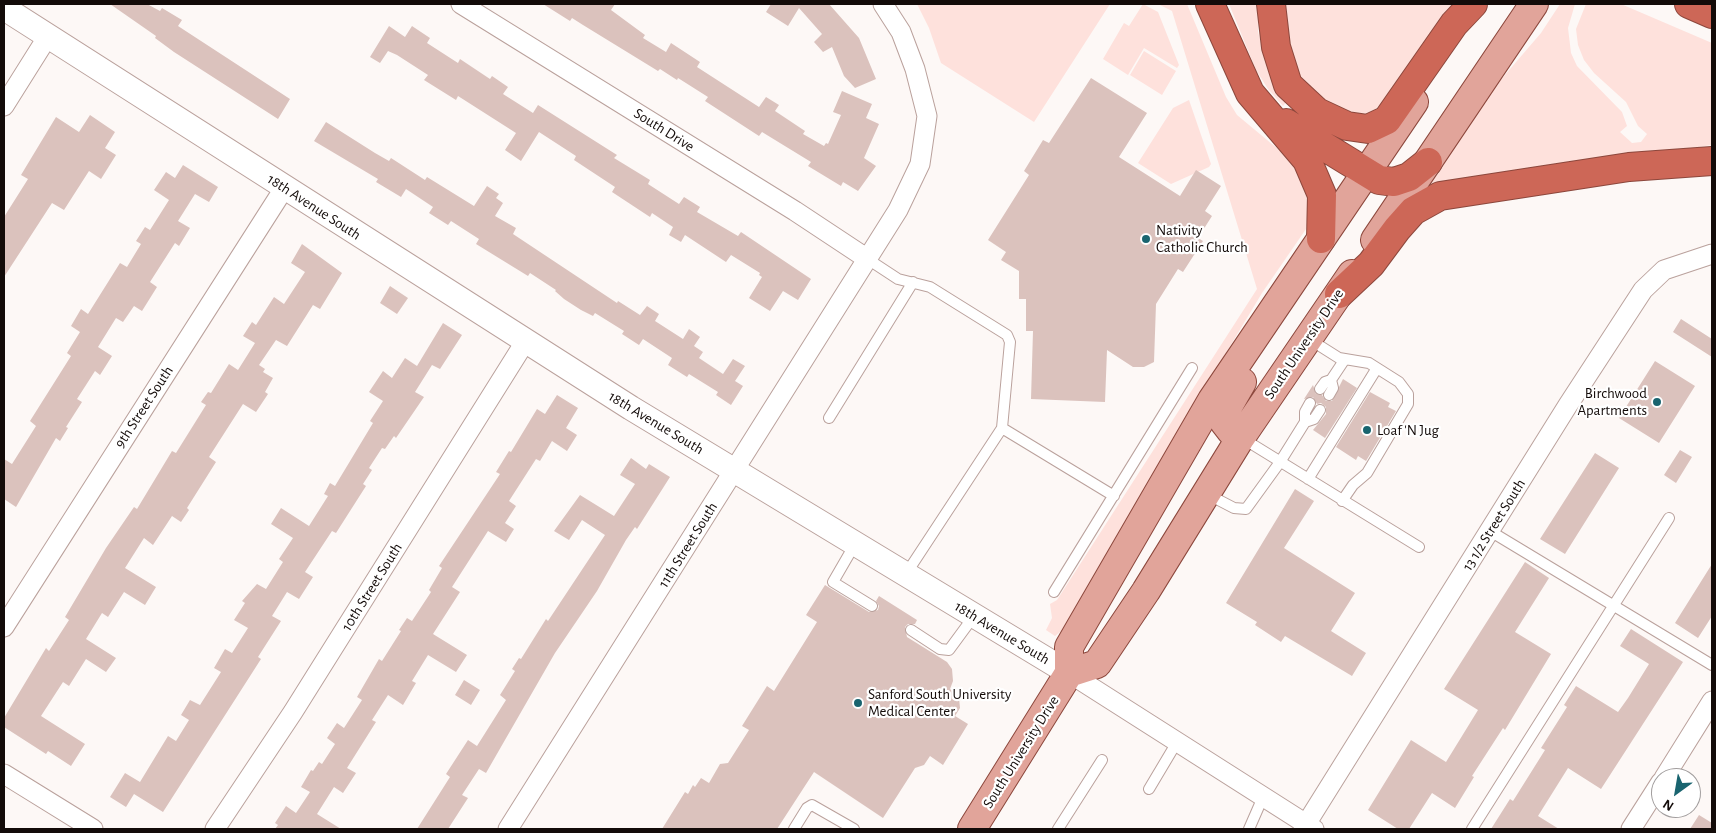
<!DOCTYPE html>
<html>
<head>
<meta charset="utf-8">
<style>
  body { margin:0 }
  #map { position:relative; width:1716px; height:833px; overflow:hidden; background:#fdf8f6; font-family:"Alegreya Sans",sans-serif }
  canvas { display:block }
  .frame { position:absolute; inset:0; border:5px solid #130b09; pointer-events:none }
  .north { position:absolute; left:1651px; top:768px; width:50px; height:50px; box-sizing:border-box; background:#fff; border:1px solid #a19d9d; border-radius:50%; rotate:212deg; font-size:14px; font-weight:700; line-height:20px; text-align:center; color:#130b09 }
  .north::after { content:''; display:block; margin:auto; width:18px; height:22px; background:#19646f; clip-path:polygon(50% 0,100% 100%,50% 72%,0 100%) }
</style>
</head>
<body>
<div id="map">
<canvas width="1716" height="833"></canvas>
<div class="frame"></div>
<div class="north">N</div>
</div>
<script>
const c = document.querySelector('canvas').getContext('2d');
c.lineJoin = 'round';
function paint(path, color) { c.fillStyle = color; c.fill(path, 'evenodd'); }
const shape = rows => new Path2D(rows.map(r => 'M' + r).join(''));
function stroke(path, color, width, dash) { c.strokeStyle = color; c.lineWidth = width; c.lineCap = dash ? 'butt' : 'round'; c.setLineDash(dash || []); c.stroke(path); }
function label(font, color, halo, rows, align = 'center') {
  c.font = font + ' "Alegreya Sans",sans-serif'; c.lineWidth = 4.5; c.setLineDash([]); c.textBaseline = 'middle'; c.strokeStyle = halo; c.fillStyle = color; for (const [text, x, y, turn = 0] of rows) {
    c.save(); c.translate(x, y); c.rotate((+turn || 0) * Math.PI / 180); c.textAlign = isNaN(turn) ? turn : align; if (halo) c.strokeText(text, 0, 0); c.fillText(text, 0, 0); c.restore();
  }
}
const green = shape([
  [917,4,1110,4,1034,122,941,63,929,28],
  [1143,4,1158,12,1179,65,1177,68,1144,48,1128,75,1103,59,1124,23,1129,26],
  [1158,4,1187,4,1226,97,1237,115,1302,169,1314,197,1306,229,1262,293,1143,491,1064,629,1055,636,1046,630,1052,618,1050,604,1057,600,1257,289,1172,11],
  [1229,4,1258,4,1258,32,1263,50,1290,98,1283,106,1268,89,1256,70],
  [1284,4,1457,4,1382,105,1364,115,1334,110,1301,79,1288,54],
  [1560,4,1575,4,1568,28,1571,53,1577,66,1622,112,1627,126,1620,132,1632,143,1641,142,1647,134,1638,126,1626,102,1594,73,1584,60,1578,45,1576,29,1586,4,1621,4,1712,43,1712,145,1652,154,1415,199,1468,118,1541,33],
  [1144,51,1176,71,1162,95,1130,75],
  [1189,100,1211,164,1209,167,1171,184,1138,163,1173,108]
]);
const building = shape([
  [110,4,147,4,160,11,162,8,182,20,178,26,290,99,278,119,174,52,155,38,156,36],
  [543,4,615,4,611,10,645,35,643,38,666,52,671,43,700,62,697,67,759,107,766,97,779,105,775,111,805,131,803,134,824,146,826,143,828,144,841,115,833,112,842,91,872,104,866,118,879,124,864,158,876,166,858,191,843,182,841,186,808,166,811,162,762,132,759,136,705,101,708,97,678,78,677,80,660,69,658,71,583,25,572,18,570,21],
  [771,4,829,4,859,38,876,79,855,88,844,76,832,47,823,52,814,42,822,34,799,8,788,26,766,12],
  [389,26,405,37,412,26,430,38,427,43,458,63,460,59,490,79,492,76,508,87,503,94,533,113,538,105,617,155,614,158,650,180,648,184,679,204,684,197,700,207,697,212,738,236,741,232,811,279,798,300,783,291,770,311,749,298,762,277,759,275,760,273,731,255,726,262,685,235,681,242,669,235,673,227,652,213,650,217,612,192,615,187,574,160,576,156,539,132,521,161,505,150,516,133,458,96,456,100,424,80,428,75,397,55,388,51,380,63,370,57],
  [1091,78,1147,113,1119,157,1180,196,1196,170,1221,186,1205,211,1212,216,1198,238,1203,241,1183,272,1178,269,1156,304,1154,362,1144,367,1133,367,1107,350,1105,402,1031,399,1033,331,1026,331,1026,299,1019,299,1019,271,1001,260,1006,252,988,240,1029,175,1024,171,1043,140,1049,143],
  [90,115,115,132,105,148,116,155,101,179,89,171,64,210,52,203,4,277,4,217,28,179,21,175,56,117,79,132],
  [326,122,375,153,389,161,391,158,425,180,427,177,474,206,487,186,499,194,496,198,503,203,495,216,516,228,513,234,617,303,618,301,640,315,647,306,659,314,655,321,683,339,689,329,700,337,694,346,703,352,699,358,723,374,733,359,745,366,735,381,743,386,731,405,716,395,718,392,689,374,687,377,668,365,672,358,643,339,639,345,622,334,624,331,595,313,593,316,581,310,564,299,555,291,556,290,530,273,528,276,476,244,479,239,451,221,448,225,429,213,433,207,406,189,401,197,376,182,378,179,314,141],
  [183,165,218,187,209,202,195,194,178,221,190,228,179,246,175,243,150,282,157,287,142,311,134,306,123,322,116,318,98,347,112,356,100,375,95,371,77,399,82,402,66,427,68,428,60,441,56,438,16,507,4,499,4,459,12,464,36,426,30,421,71,356,67,353,80,332,71,326,81,309,88,314,120,263,127,267,141,244,136,241,145,227,150,230,169,200,154,190,166,172,175,178],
  [302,244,342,273,320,309,313,305,287,346,276,340,259,365,265,369,263,372,273,378,265,392,268,394,256,412,243,404,209,457,216,462,187,508,189,510,181,522,172,516,153,545,144,538,125,568,156,587,145,605,124,592,108,617,102,613,86,639,116,658,106,672,86,659,69,686,63,682,41,716,85,744,71,766,48,751,46,754,4,727,4,718,46,648,49,651,69,620,65,617,106,548,134,507,137,509,172,451,176,453,206,405,201,402,208,392,211,393,229,364,238,370,255,343,243,336,252,322,256,325,274,297,284,304,305,272,291,263],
  [390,286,408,298,397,314,380,303],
  [1681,319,1712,339,1712,357,1673,332],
  [443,323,462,335,440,369,432,365,415,392,424,397,396,438,394,436,385,449,382,448,369,468,372,470,363,484,366,486,336,533,332,531,305,572,313,577,299,599,287,592,272,616,281,621,258,657,261,659,163,812,134,794,126,807,110,797,125,773,140,782,168,736,176,741,189,720,181,715,190,700,200,705,221,672,214,668,225,649,232,653,248,628,234,620,245,603,242,601,257,584,266,589,283,562,279,559,293,538,271,524,281,508,309,526,328,496,324,494,330,483,335,486,373,423,370,421,383,401,369,392,383,371,392,378,405,358,417,366],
  [1655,361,1695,386,1659,443,1619,418],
  [1343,379,1357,388,1325,438,1313,430,1326,414,1326,407,1321,403,1317,404,1313,397,1304,399,1313,385,1316,394,1322,395,1326,401,1332,401],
  [1370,392,1390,403,1388,407,1396,411,1366,461,1358,456,1356,460,1336,447],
  [557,395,578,408,566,428,577,435,567,451,552,441,540,461,536,459,509,501,516,506,505,523,514,529,506,542,488,531,452,587,460,592,433,634,467,655,456,672,428,655,412,681,416,683,403,705,388,695,372,720,376,722,347,768,356,773,343,793,334,787,317,814,341,829,275,829,278,825,275,823,286,806,296,813,310,792,301,787,311,770,313,771,319,762,322,764,335,744,327,738,337,723,344,728,362,700,357,697,379,659,382,661,401,631,399,630,407,618,412,621,431,592,429,590,442,568,439,566,500,474,496,472,509,451,511,452,537,409,545,414],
  [1680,450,1692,457,1676,483,1664,475],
  [1595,453,1619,468,1565,554,1540,539],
  [631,458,646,469,649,464,670,477,637,529,635,527,626,540,597,591,555,653,486,773,479,769,462,795,468,798,448,829,417,829,450,777,446,774,468,740,477,746,506,700,500,695,515,671,512,669,519,658,521,659,546,619,548,621,605,535,582,520,569,540,554,531,580,495,614,516,635,484,620,475],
  [1295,489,1314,501,1284,548,1355,593,1331,631,1366,653,1352,676,1285,636,1281,642,1255,625,1257,622,1226,603],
  [1525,562,1549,578,1515,632,1551,654,1505,730,1503,728,1472,776,1474,777,1455,808,1432,793,1409,829,1398,829,1368,810,1411,740,1446,762,1478,710,1444,689],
  [1712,564,1712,616,1698,638,1675,623],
  [825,585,869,612,878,610,879,606,876,601,879,596,917,620,915,624,908,624,905,627,907,637,947,662,952,669,953,681,950,689,959,698,960,708,955,716,968,724,943,765,930,756,924,765,915,768,883,818,814,772,777,829,662,829,685,792,688,794,693,785,695,787,701,778,709,783,720,764,728,763,749,730,742,726,767,686,774,691,817,622,806,615],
  [1631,629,1683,662,1601,789,1568,768,1538,816,1559,829,1491,829,1510,799,1513,801,1545,750,1541,748,1567,707,1564,705,1576,686,1618,712,1628,698,1649,664,1620,646],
  [464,680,480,690,471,705,455,695],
  [1699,815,1712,823,1712,829,1690,829]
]);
const service = shape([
  [866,258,898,279,930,287,1007,335,1010,342,1002,428,906,574],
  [1309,339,1339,358,1369,363,1399,382,1408,394,1408,404,1367,473,1353,485,1342,501],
  [1331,380,1345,359],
  [1320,389,1325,382,1331,380,1333,388,1329,395],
  [1310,403,1305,412,1305,422,1314,419,1320,410],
  [829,418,913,282],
  [1002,428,1114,496],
  [1242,438,1419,547],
  [1308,479,1377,368],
  [1207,494,1234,508,1246,509,1280,462,1305,422],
  [1490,531,1712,665],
  [855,544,833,582,872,606],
  [1054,592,1192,368],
  [911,630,940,649,949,650,974,616],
  [1149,789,1177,742],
  [794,829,807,808,812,805,854,829],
  [1058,829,1102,760],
  [1249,829,1263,797],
  [1472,829,1669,518]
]);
const minor = shape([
  [461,4,795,211,866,258],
  [4,106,48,36],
  [4,627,285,187],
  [1069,673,1314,829],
  [4,774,93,829],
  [1664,778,1712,701],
  [215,829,293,712,525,342],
  [508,829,898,210,920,164,927,116,915,69,901,32,883,4],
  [1303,829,1568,405,1643,290,1664,270,1712,254],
  [1631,829,1661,782]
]);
const tertiary = shape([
  [4,8,631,408,1069,673]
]);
const primary = shape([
  [1375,240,1534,4],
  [1241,437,1231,431,1224,422,1226,410,1242,382],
  [1069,673,1097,664,1146,591,1241,437,1352,274],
  [972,829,1069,673,1069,647,1212,400,1414,102]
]);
const motorway = shape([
  [1210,4,1250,93,1307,160,1322,195,1321,239],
  [1271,4,1276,47,1288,85,1317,112,1347,126,1368,129,1387,120,1454,24,1473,4],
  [1689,4,1712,14],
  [1286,123,1379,180,1394,182,1409,177,1428,162],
  [1339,294,1371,264,1397,229,1413,211,1440,196,1629,167,1712,161]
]);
const markers = [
  [1146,239,5,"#19646f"],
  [1657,402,5,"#19646f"],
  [1367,430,5,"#19646f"],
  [858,703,5,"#19646f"]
];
const streetNames = [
  ["South Drive",664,130,32],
  ["18th Avenue South",314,207,33],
  ["South University Drive",1304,344,-56],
  ["9th Street South",144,407,-57],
  ["18th Avenue South",656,423,31],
  ["13 1/2 Street South",1494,525,-58],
  ["11th Street South",688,545,-58],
  ["10th Street South",372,587,-58],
  ["18th Avenue South",1002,633,31],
  ["South University Drive",1021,752,-58]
];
const poiNames = [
  ["Nativity",1156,230],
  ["Catholic Church",1156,247],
  ["Birchwood",1647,393,"right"],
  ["Apartments",1647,410,"right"],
  ["Loaf 'N Jug",1377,430],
  ["Sanford South University",868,694],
  ["Medical Center",868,711]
];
paint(green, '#fee1dc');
paint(building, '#dbc2bd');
stroke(service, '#baa19c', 12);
stroke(minor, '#baa19c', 21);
stroke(tertiary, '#baa19c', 26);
stroke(primary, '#8c473c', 30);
stroke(motorway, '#8c473c', 30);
stroke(service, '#fff', 10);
stroke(minor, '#fff', 19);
stroke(tertiary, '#fff', 24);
stroke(primary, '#e1a49a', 28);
stroke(motorway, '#cd6757', 28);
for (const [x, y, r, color] of markers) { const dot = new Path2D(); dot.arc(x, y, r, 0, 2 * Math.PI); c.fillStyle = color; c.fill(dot); stroke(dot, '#fff', 2); }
label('15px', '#130b09', '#fff', streetNames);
label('15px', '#130b09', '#fff', poiNames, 'left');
</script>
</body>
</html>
